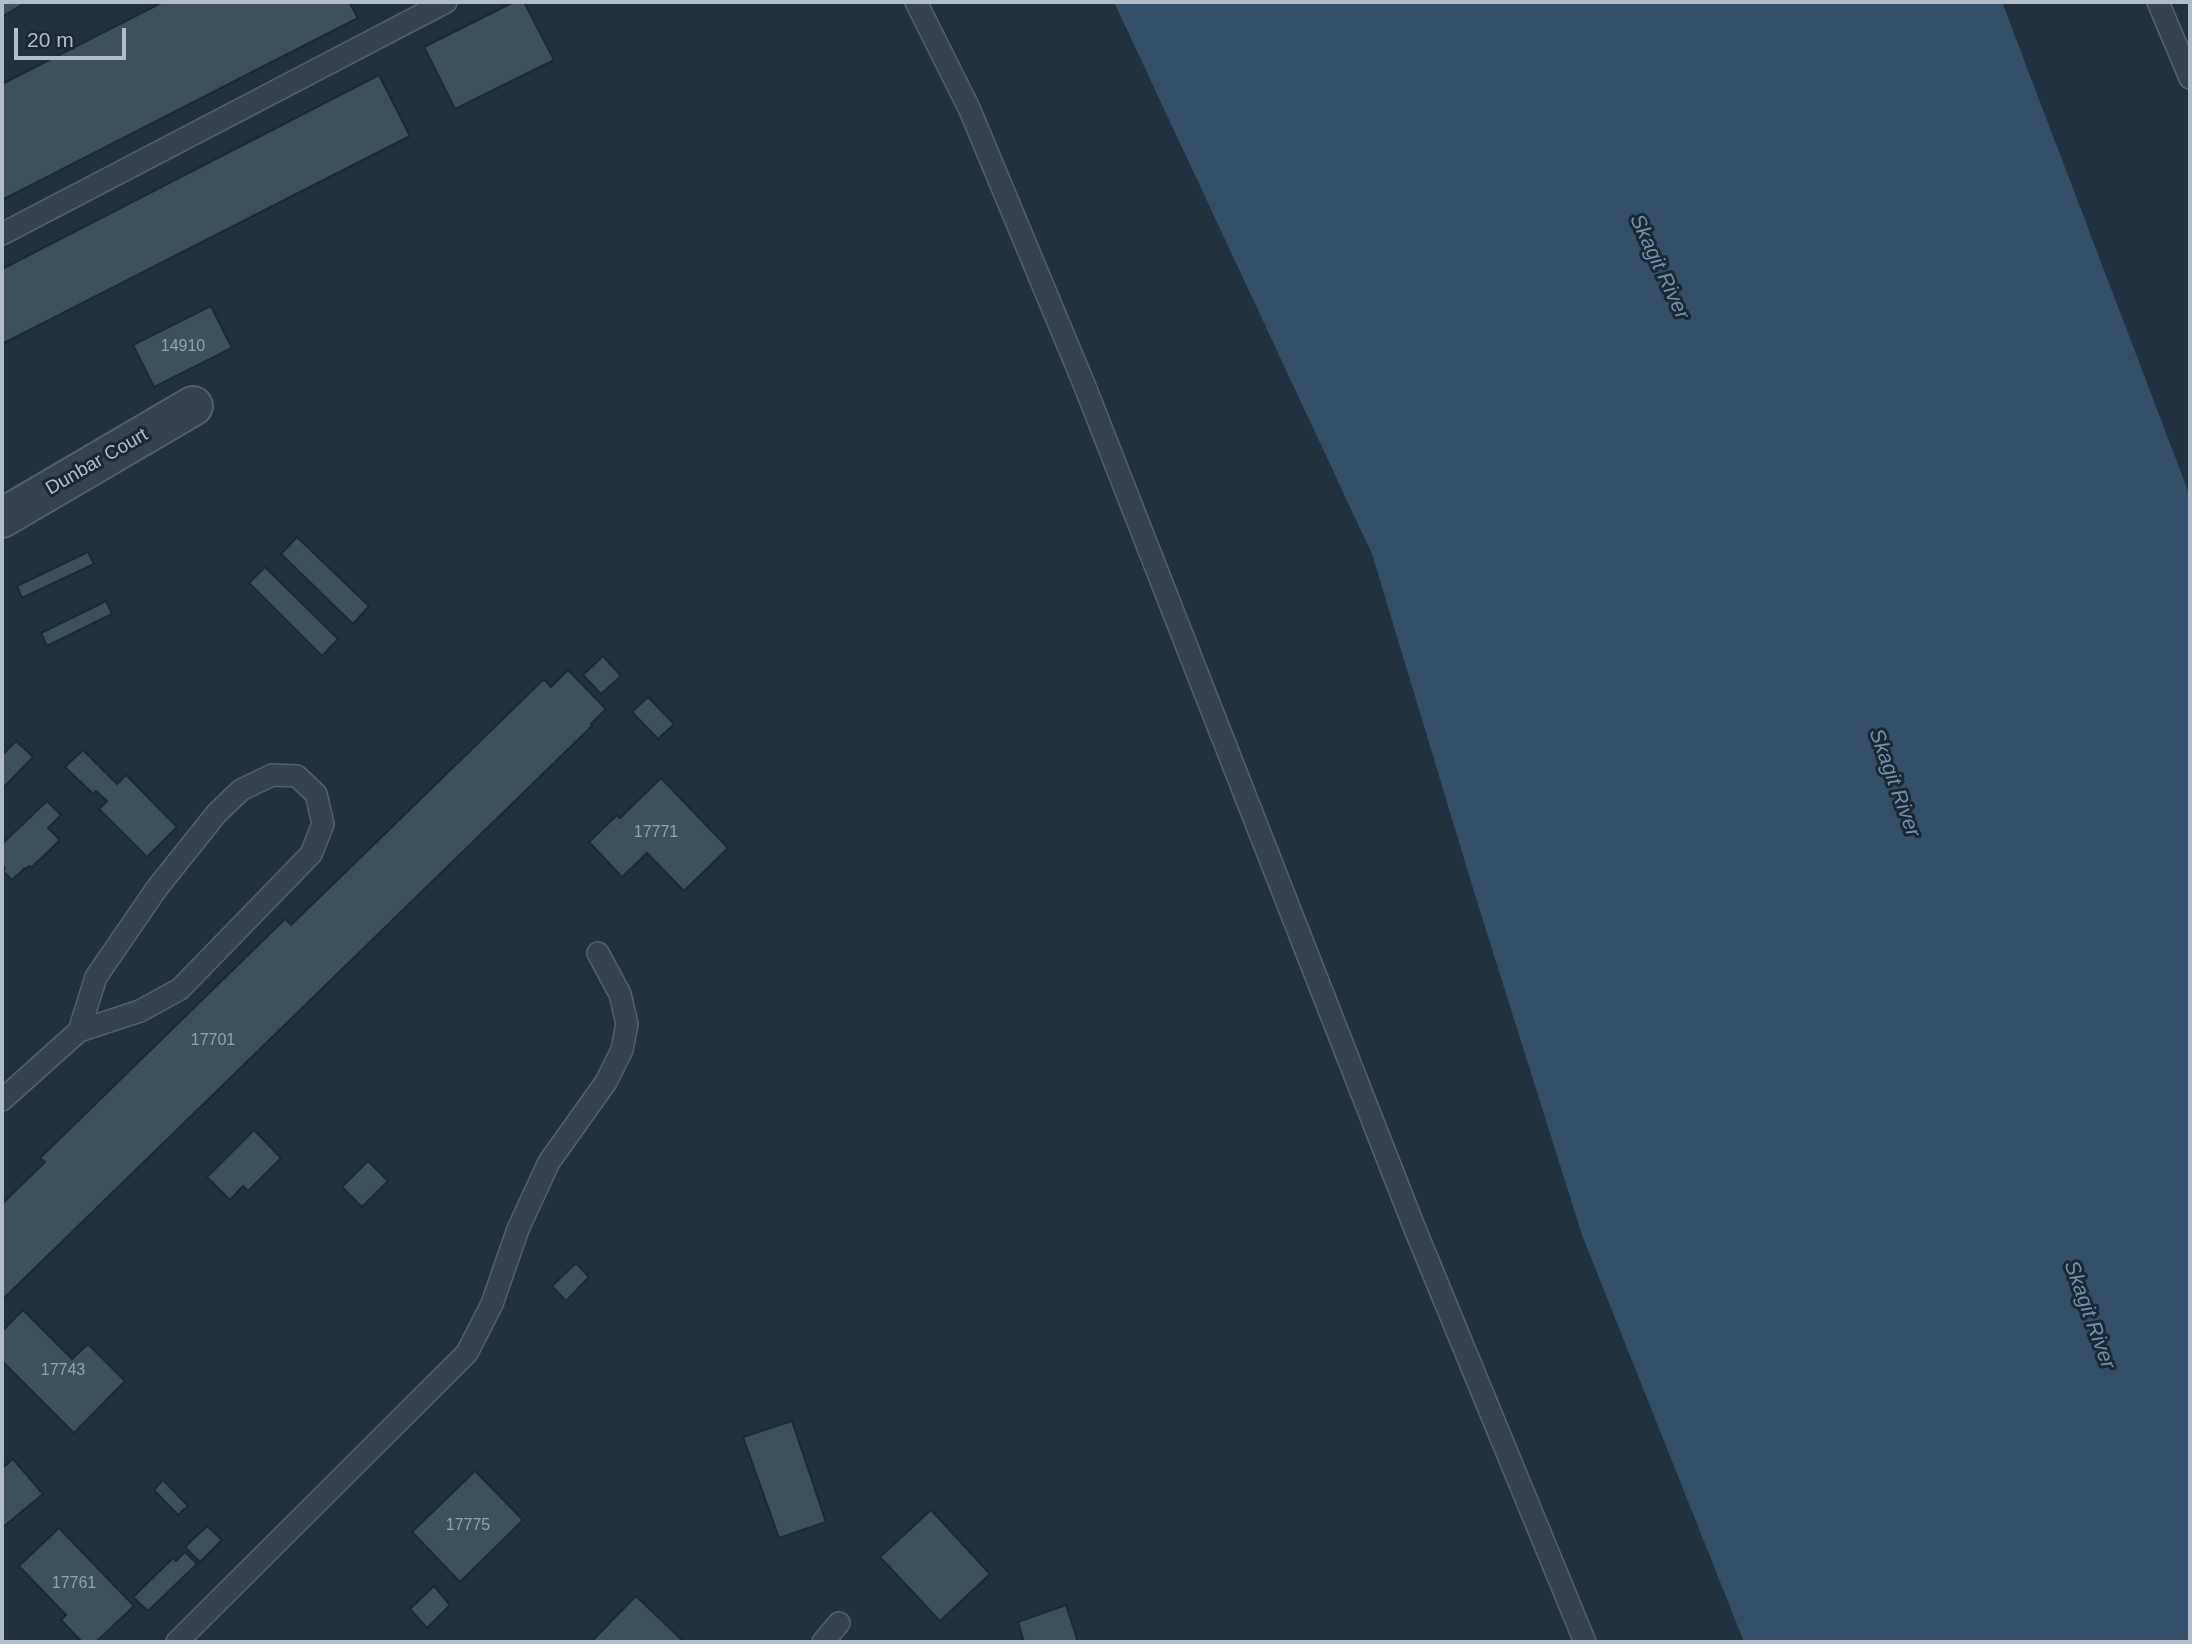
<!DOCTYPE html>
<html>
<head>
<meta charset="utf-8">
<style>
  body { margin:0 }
  #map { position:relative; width:2192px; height:1644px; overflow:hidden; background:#22313e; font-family:Helvetica,sans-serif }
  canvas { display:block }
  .frame { position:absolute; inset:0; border:4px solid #b1bdc9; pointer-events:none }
  .scale { position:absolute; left:14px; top:28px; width:112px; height:32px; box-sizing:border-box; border:4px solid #b1bdc9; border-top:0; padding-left:9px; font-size:21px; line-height:24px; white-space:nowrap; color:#b1bdc9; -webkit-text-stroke:5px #1b2733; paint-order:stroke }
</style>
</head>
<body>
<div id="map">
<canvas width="2192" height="1644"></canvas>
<div class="frame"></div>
<div class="scale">20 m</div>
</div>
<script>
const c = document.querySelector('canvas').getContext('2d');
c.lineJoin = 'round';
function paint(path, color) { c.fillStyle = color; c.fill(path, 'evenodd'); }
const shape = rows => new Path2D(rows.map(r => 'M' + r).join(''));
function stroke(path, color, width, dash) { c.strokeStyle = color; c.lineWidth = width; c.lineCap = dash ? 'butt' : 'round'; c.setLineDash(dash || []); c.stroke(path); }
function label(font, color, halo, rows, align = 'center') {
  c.font = font + ' Helvetica,sans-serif'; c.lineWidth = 6; c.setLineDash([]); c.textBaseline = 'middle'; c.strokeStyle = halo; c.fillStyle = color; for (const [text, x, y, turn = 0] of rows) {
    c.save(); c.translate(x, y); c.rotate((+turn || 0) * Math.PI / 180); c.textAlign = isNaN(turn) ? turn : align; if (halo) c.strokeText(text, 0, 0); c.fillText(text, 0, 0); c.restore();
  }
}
const water = shape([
  [1114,2,2002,2,2190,496,2190,1642,1744,1642,1582,1235,1475,895,1372,554]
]);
const building = shape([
  [2,2,26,2,2,17,2,2],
  [163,2,349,2,358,18,2,200,2,84,163,2],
  [514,2,524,2,554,60,455,109,424,47,514,2],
  [379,75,410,136,2,344,2,269,379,75],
  [211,306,232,348,154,387,133,345,211,306],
  [297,537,369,606,353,624,281,554,297,537],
  [88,552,94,564,22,598,17,586,88,552],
  [265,567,338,639,322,656,249,583,265,567],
  [106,601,112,614,47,646,41,633,106,601],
  [603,656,621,676,601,694,583,675,603,656],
  [568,670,606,709,591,724,592,726,2,1300,2,1204,45,1162,40,1158,285,919,291,925,544,679,551,687,568,670],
  [648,697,674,724,658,739,632,712,648,697],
  [16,741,33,757,2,789,2,755,16,741],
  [83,750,117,784,126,775,177,827,147,857,99,809,107,801,96,791,93,794,65,767,83,750],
  [661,778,728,848,684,891,647,853,622,877,589,842,617,815,620,818,661,778],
  [47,801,61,815,48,828,60,840,31,868,29,866,26,869,25,868,12,880,3,871,5,868,2,865,2,844,47,801],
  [254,1130,281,1158,248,1191,243,1186,230,1200,207,1177,254,1130],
  [368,1161,388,1181,362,1207,342,1187,368,1161],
  [576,1263,589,1277,566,1301,552,1286,576,1263],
  [23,1310,72,1359,88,1344,125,1381,74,1433,2,1361,2,1331,23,1310],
  [792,1421,826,1522,779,1538,743,1437,792,1421],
  [13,1459,43,1494,2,1528,2,1468,13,1459],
  [475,1471,523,1520,460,1582,412,1532,475,1471],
  [163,1480,188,1506,178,1515,154,1490,163,1480],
  [931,1510,990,1574,940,1621,880,1557,931,1510],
  [207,1526,222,1540,200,1562,185,1547,207,1526],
  [59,1528,134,1606,96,1642,82,1642,61,1620,66,1615,19,1566,59,1528],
  [185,1552,197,1564,148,1611,133,1597,173,1558,176,1561,185,1552],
  [434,1586,450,1605,427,1628,410,1609,434,1586],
  [636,1596,684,1642,591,1642,636,1596],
  [1066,1605,1078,1642,1024,1642,1018,1622,1066,1605]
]);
const service = shape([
  [916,2,969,108,1084,384,1415,1229,1585,1642],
  [2158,2,2190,78],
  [2,234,446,2],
  [2,1100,79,1031,140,1011,180,989,311,854,323,824,316,794,297,776,272,775,241,790,217,813,157,888,96,977,79,1031],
  [177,1642,467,1353,492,1304,518,1229,549,1162,606,1082,622,1050,627,1024,620,994,598,953],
  [823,1642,839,1623]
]);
const minor = shape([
  [2,518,193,406]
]);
const numberNames = [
  ["14910",183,347],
  ["17771",656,833],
  ["17701",213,1041],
  ["17743",63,1371],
  ["17775",468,1526],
  ["17761",74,1584]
];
const streetNames = [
  ["Dunbar Court",97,462,-30]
];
const waterNames = [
  ["Skagit River",1659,267,65],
  ["Skagit River",1894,783,70],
  ["Skagit River",2089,1315,70]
];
paint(water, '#344f67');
paint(building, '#3d505d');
stroke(building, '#1d2935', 2);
stroke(service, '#54606c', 24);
stroke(minor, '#54606c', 42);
stroke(service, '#36424e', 21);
stroke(minor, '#36424e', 38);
label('16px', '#94a2ae', null, numberNames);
label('19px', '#b1bdc9', '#1b2733', streetNames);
label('italic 21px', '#7092af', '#1b2733', waterNames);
</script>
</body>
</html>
